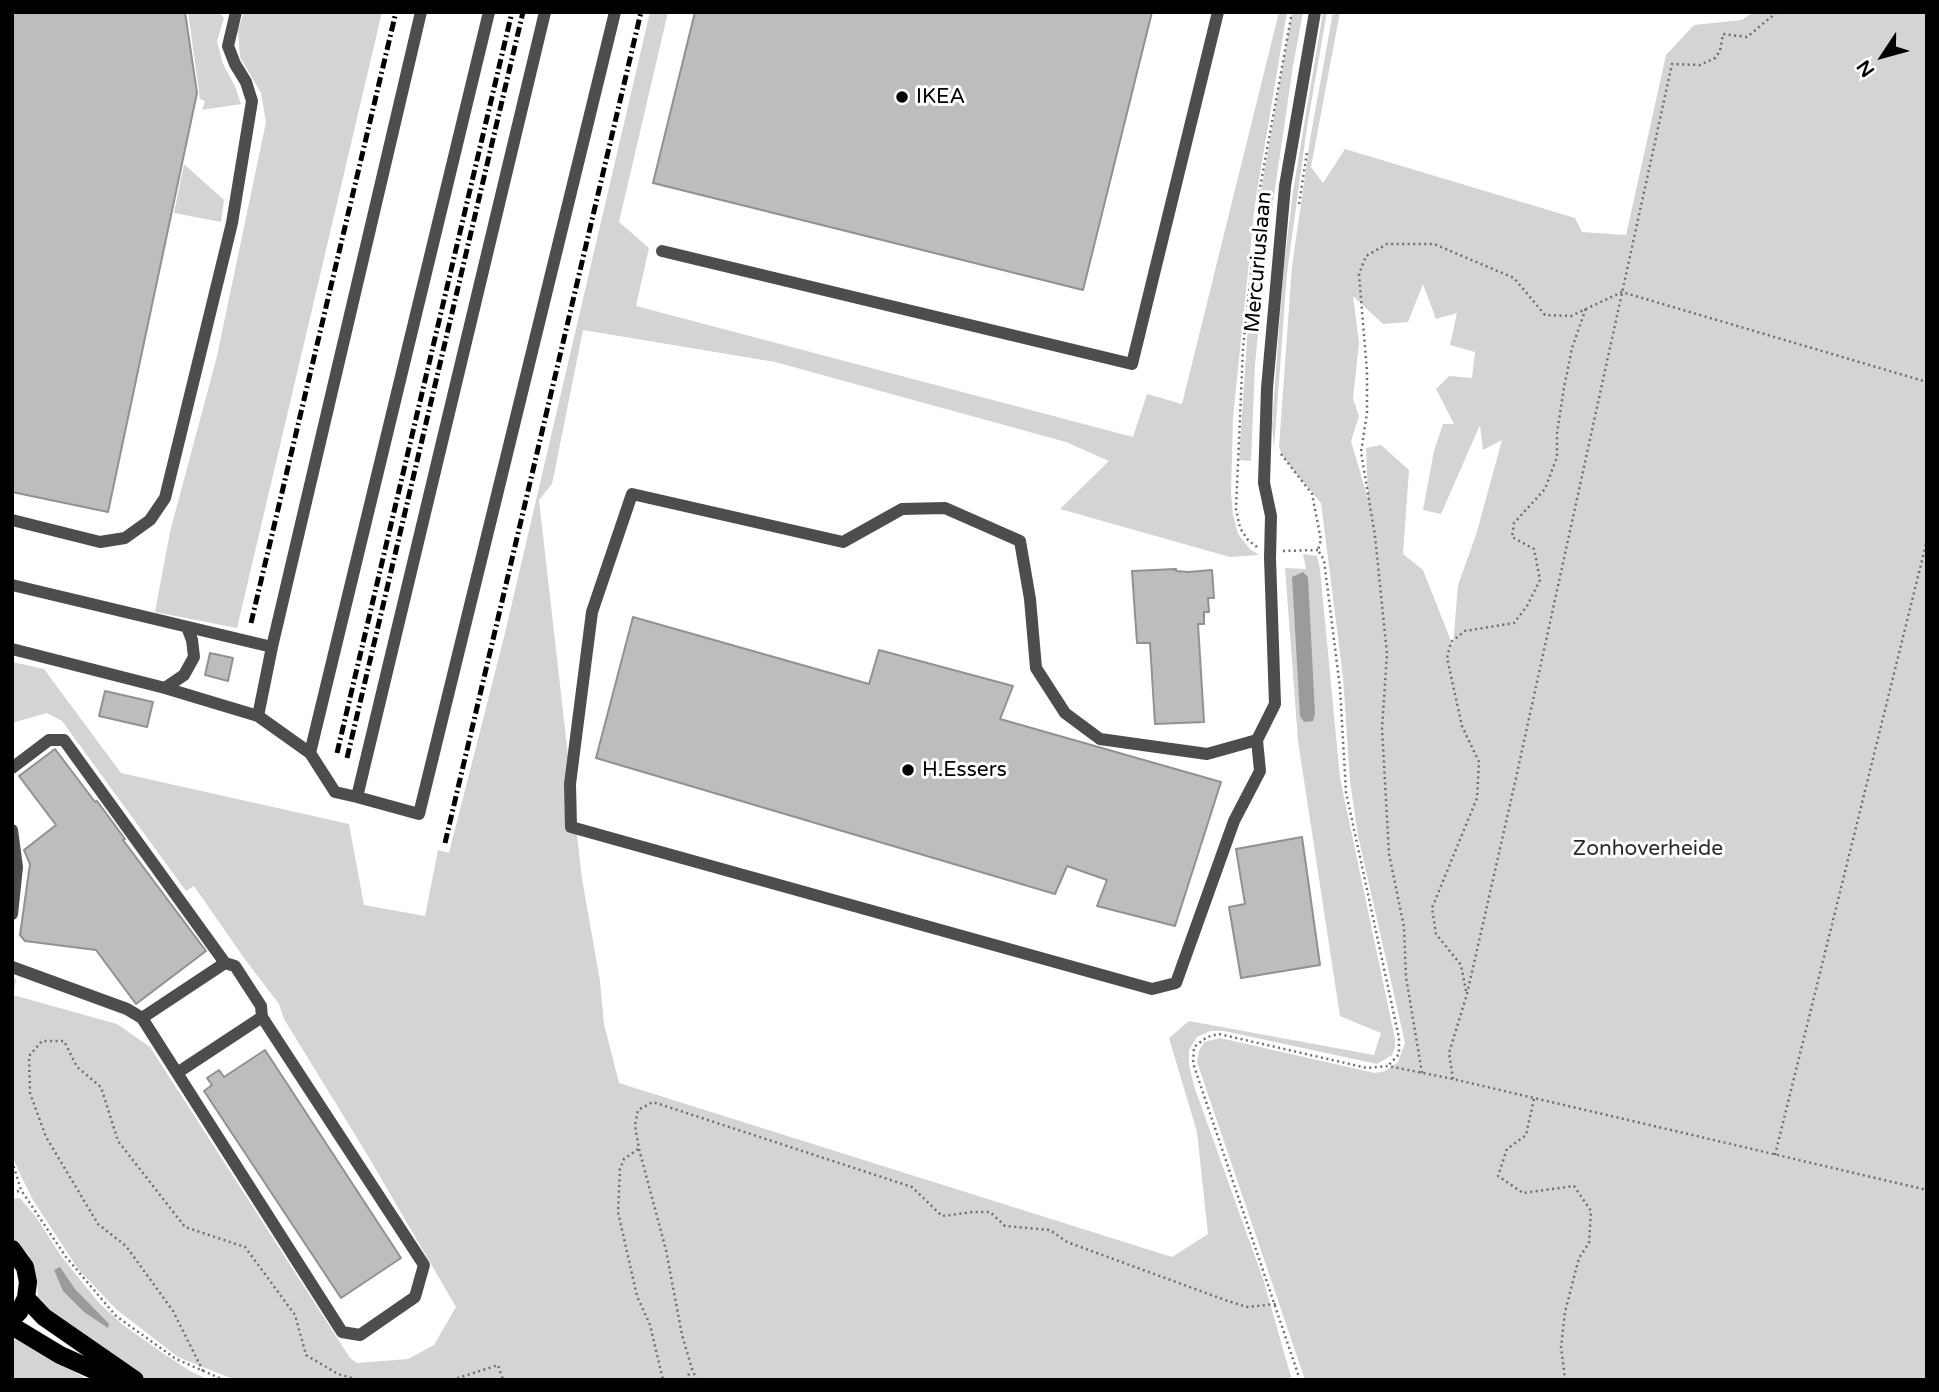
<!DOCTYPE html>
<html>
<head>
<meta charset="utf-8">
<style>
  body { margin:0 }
  #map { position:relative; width:1939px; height:1392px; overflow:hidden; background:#fff; font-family:"Varela Round",sans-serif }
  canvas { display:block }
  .frame { position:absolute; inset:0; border:14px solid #000; pointer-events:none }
  .north { position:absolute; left:1848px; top:21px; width:70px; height:70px; -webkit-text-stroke:5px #fff; paint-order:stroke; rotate:234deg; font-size:19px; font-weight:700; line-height:28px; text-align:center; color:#000 }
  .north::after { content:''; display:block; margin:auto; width:24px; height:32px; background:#000; clip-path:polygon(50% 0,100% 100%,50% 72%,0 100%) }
</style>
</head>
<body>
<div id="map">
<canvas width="1939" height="1392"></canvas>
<div class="frame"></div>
<div class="north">N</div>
</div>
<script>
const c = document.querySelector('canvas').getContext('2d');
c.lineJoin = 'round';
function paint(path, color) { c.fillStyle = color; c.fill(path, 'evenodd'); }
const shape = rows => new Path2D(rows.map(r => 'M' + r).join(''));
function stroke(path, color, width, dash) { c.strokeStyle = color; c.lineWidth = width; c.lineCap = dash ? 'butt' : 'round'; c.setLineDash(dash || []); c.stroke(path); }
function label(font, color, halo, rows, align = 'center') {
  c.font = font + ' "Varela Round",sans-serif'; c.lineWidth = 6; c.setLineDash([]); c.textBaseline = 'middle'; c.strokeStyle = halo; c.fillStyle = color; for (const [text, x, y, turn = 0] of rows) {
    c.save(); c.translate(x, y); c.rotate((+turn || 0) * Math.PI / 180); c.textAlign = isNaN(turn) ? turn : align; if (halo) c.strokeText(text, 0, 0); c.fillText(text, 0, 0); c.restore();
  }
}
const green = shape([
  [188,12,219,12,224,18,217,41,223,64,235,86,241,104,202,110,205,101,200,99],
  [244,12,382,12,237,628,155,612,170,532,217,356,266,122,261,93,240,57,238,30],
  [650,12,668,12,619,222,649,248,636,306,1133,437,1147,394,1182,404,1279,12,1287,12,1255,204,1233,417,1231,493,1233,515,1238,534,1250,549,1259,555,1230,557,1060,509,1109,461,1066,442,775,362,583,330,552,484,539,500,582,879,600,981,604,1024,619,1083,1172,1257,1208,1234,1197,1132,1169,1038,1189,1021,1374,1055,1381,1033,1340,1016,1298,741,1285,568,1306,569,1303,554,1317,556,1320,569,1340,778,1395,1039,1395,1047,1392,1055,1377,1064,1224,1031,1210,1031,1197,1037,1189,1050,1189,1065,1194,1086,1263,1279,1292,1380,235,1380,178,1357,117,1310,78,1269,33,1200,23,1180,12,1156,12,978,16,979,13,995,117,1024,150,1047,350,1358,357,1363,408,1359,434,1345,456,1307,368,1156,284,1019,279,1004,244,958,194,886,186,891,62,721,47,713,12,723,12,662,44,669,121,773,349,824,364,905,425,916,438,850,449,853,505,633],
  [1292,12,1303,12,1293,66,1265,257,1255,365,1251,461,1239,460,1252,264,1261,191],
  [1323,12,1327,12,1307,127,1287,273,1274,449,1272,424,1283,274,1293,191],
  [1333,12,1340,12,1311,167,1323,183,1345,149,1575,218,1582,232,1626,235,1666,55,1694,25,1742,20,1753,12,1927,12,1927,1380,1305,1380,1197,1062,1199,1051,1204,1042,1220,1038,1375,1073,1385,1071,1398,1062,1405,1043,1358,836,1350,781,1343,677,1321,503,1294,471,1282,455,1279,447,1292,266,1311,134],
  [1423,284,1436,319,1457,313,1450,345,1475,352,1472,378,1449,376,1436,389,1454,424,1443,424,1434,451,1423,510,1441,514,1480,425,1483,450,1502,440,1476,535,1458,585,1453,646,1423,570,1403,554,1409,470,1381,445,1366,448,1368,499,1351,441,1359,416,1353,399,1359,343,1353,296,1383,324,1408,322],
  [184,164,224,200,221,222,174,213],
  [20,1198,36,1217,61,1256,99,1303,122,1324,161,1352,190,1371,209,1380,147,1380,45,1309,38,1299,37,1280,29,1255,12,1238,12,1199],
  [12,1340,22,1340,88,1380,12,1380]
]);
const water = shape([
  [1303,572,1308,577,1315,714,1313,721,1304,722,1300,716,1292,577],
  [60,1267,75,1289,109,1324,108,1328,84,1312,63,1291,54,1270]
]);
const building = shape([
  [12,12,185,12,197,93,108,512,12,492,12,12],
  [695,12,1152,12,1083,290,653,183,695,12],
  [1176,569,1176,571,1188,572,1212,570,1214,598,1208,598,1209,612,1204,612,1204,624,1198,624,1204,722,1155,724,1150,643,1137,643,1132,571,1176,569],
  [633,617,869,684,879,650,1013,686,1000,719,1221,782,1175,926,1097,906,1107,880,1067,866,1055,894,596,758,633,617],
  [210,653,233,658,228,681,205,675,210,653],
  [105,691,153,702,147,727,99,716,105,691],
  [55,749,95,802,97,801,125,839,123,840,206,951,136,1004,96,950,25,941,20,935,30,864,24,850,56,825,19,776,55,749],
  [1302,837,1320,965,1241,978,1229,907,1245,904,1236,849,1302,837],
  [265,1050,401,1258,341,1298,204,1091,212,1085,207,1078,219,1070,224,1077,265,1050]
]);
const path = shape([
  [1299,204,1307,152],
  [1281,454,1312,494,1321,540,1318,550,1324,560,1340,688,1346,792,1399,1038,1399,1054,1388,1066],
  [1257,547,1248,540,1240,528,1236,509,1243,348,1260,188,1292,12],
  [1283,551,1318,550],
  [1466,991,1461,965,1436,934,1432,908,1477,798,1479,762,1462,726,1447,658,1451,642,1465,631,1514,623,1527,606,1540,580,1534,549,1512,537,1514,523,1545,489,1557,457,1557,433,1564,388,1572,348,1586,308],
  [1422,1073,1406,977,1404,927,1389,854,1382,728,1387,654,1375,536,1361,452,1367,413,1367,372,1359,274,1366,256,1387,244,1434,244,1514,278,1545,315,1571,316,1622,292,1927,382],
  [1453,1079,1449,1053,1467,994,1516,778,1672,64,1700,65,1715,58,1720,51,1723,34,1747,37,1777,12],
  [1534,1099,1526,1135,1507,1149,1498,1176,1523,1193,1574,1186,1591,1211,1589,1243,1579,1258,1565,1312,1561,1347,1565,1378,1563,1380],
  [638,1149,624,1159,620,1169,618,1212,637,1296,650,1325,663,1380],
  [1775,1155,1927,540],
  [12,1161,21,1190,66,1257,116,1316,176,1359,224,1380],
  [12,1194,21,1190],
  [203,1371,173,1311,126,1246,98,1224,46,1137,30,1093,29,1056,42,1041,64,1041,77,1067,101,1087,118,1141,185,1227,245,1247,295,1315,306,1355,338,1374,359,1380],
  [452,1380,498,1365,503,1380],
  [685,1380,691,1371],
  [697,1380,692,1369,682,1335,666,1250,639,1149,635,1125,638,1110,653,1102,912,1187,942,1216,973,1212,990,1212,1005,1226,1050,1230,1067,1242,1225,1300,1247,1307,1276,1304],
  [1300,1380,1193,1063,1194,1047,1207,1037,1219,1034,1367,1068,1388,1066,1453,1079,1927,1190]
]);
const minor = shape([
  [545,12,357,797,419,814,615,12],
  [662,251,1132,364,1218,12],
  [12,520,100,542,125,538,150,520,165,498,232,223,252,101,246,82,235,64,228,46,236,12],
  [12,585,272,647,421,12],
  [12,649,165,688,258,716,310,753,489,12],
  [165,688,184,675,194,657,192,640,187,627],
  [258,716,272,647],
  [1257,740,1260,771,1234,821,1176,983,1152,989,571,827,570,784,592,612,632,494,843,542,902,509,945,508,1020,541,1030,599,1036,668,1065,713,1100,739,1207,754,1257,740,1275,704,1270,558,1271,516,1264,483,1267,388,1285,186,1315,12],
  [310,753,335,792,357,797],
  [12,768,49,740,64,740,225,963,142,1018,127,1009,12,967],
  [12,830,17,867,12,914],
  [142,1018,342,1332,360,1335,415,1297,424,1265,262,1017,261,1006,235,966,225,963],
  [177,1073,262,1017]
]);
const major = shape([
  [12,1249,25,1267,28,1282,26,1298,19,1312,12,1319],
  [26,1298,44,1317,135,1380],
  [12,1326,60,1355,116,1380]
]);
const rail = shape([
  [251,623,396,12],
  [337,753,512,12],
  [347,758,523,12],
  [445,843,641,12]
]);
const markers = [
  [902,97,7,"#000"],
  [908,770,7,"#000"]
];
const poiNames = [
  ["IKEA",916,97],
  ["H.Essers",922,770]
];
const streetNames = [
  ["Mercuriuslaan",1259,262,-85]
];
const parkNames = [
  ["Zonhoverheide",1648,849]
];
paint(green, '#d4d4d4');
paint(water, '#9b9b9b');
paint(building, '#bdbdbd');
stroke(building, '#919191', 2);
stroke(major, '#dbdbdb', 19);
stroke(path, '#6f6f6f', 2.5, [2, 3.5]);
stroke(minor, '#4d4d4d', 12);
stroke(major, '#000', 18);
stroke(rail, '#000', 5, [10, 3.5, 2, 3.5]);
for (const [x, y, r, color] of markers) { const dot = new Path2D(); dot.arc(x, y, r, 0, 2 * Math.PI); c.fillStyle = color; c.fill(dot); stroke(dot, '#fff', 2.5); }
label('21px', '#000', '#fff', poiNames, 'left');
label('21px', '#000', '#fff', streetNames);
label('21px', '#2b2b2b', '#fff', parkNames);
</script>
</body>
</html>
